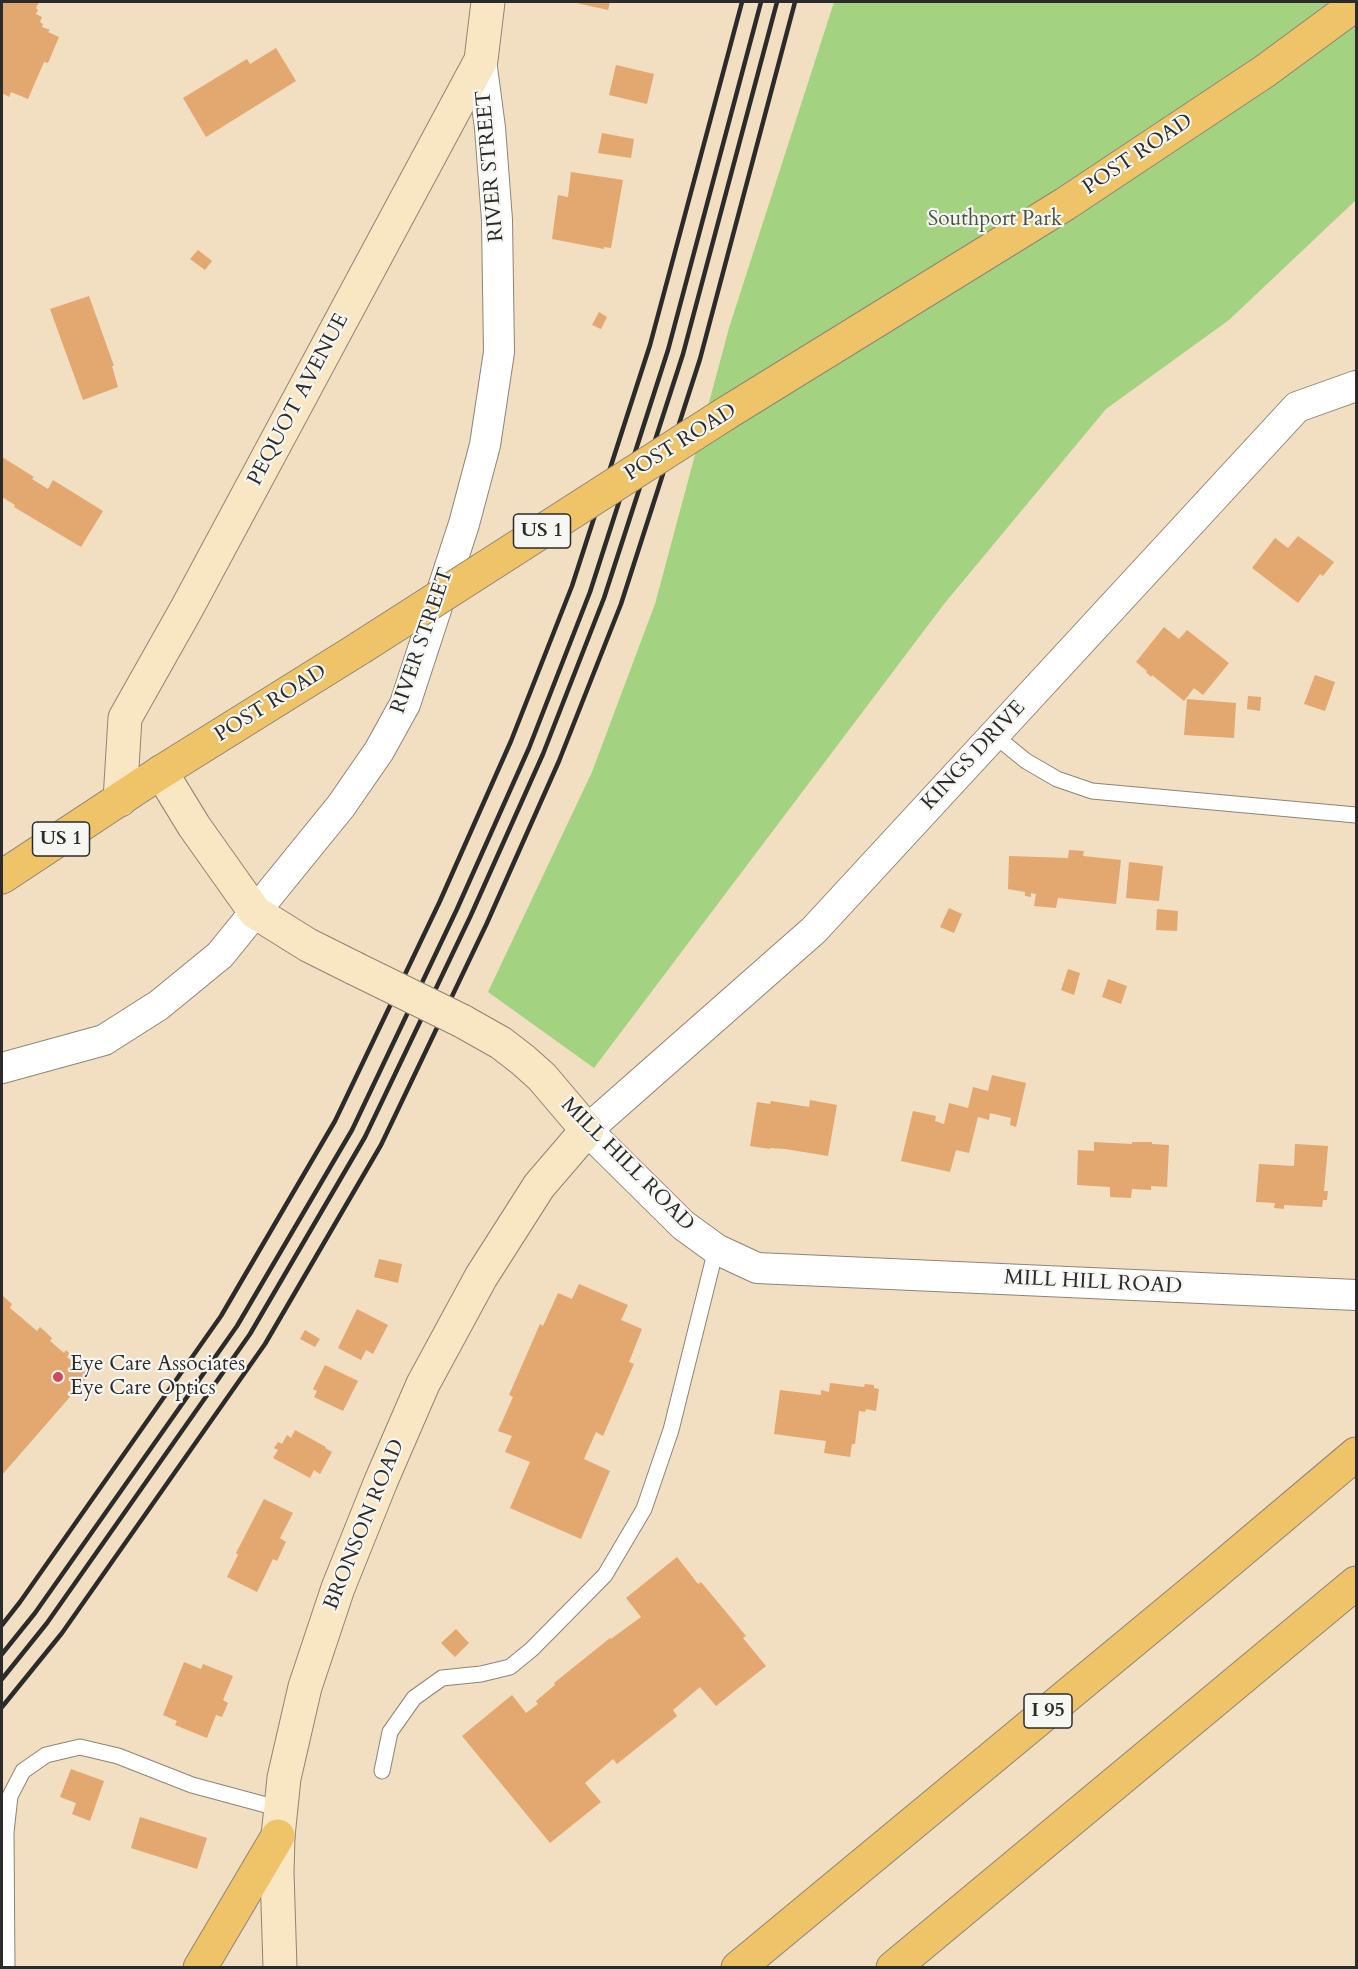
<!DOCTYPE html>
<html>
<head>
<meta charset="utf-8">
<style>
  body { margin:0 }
  #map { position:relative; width:1358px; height:1969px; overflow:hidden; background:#f2dec1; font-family:Cardo,serif }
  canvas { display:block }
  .frame { position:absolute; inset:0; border:3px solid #2b2b2b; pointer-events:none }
</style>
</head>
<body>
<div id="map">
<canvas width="1358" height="1969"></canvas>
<div class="frame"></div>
</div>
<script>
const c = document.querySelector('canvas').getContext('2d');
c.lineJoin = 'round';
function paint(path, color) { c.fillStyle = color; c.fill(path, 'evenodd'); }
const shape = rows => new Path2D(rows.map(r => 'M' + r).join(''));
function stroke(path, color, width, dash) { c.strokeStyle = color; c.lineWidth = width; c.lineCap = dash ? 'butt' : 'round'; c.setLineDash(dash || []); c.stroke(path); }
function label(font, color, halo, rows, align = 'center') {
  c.font = font + ' Cardo,serif'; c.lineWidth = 4.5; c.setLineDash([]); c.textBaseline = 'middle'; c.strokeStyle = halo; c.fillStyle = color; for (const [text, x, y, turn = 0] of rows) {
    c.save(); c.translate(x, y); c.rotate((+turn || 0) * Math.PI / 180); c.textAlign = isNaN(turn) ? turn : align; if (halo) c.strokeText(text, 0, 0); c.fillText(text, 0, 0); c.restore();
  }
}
const green = shape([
  [834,2,1356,2,1356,200,1229,320,1106,409,944,604,594,1068,488,992,592,772,655,604,729,328]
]);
const building = shape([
  [2,2,39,2,36,8,38,10,36,14,42,17,40,22,43,24,42,27,50,30,48,32,59,37,48,63,44,62,28,99,11,92,9,97,2,93],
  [572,2,610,2,608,10],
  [276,48,296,81,206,137,183,98,247,59,250,64],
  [616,65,654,74,647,104,609,95],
  [602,133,634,139,631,158,598,153],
  [571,172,623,180,611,248,604,247,604,249,552,239,558,195,568,197],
  [198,250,212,261,205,270,190,259],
  [89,296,114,366,112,366,118,387,83,400,50,309],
  [599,312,607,317,601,329,592,325],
  [2,457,34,477,32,479,48,489,53,480,103,511,81,547,14,507,15,505,2,497],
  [1298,536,1334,562,1323,576,1320,574,1298,603,1252,568,1275,538,1288,548],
  [1164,627,1179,639,1187,630,1229,663,1203,695,1194,688,1184,701,1152,675,1151,677,1146,672,1147,671,1136,662],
  [1315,675,1335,682,1325,711,1304,704],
  [1248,696,1261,697,1260,711,1247,709],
  [1187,699,1236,703,1234,738,1184,735],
  [1069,850,1084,851,1083,856,1121,860,1116,904,1058,898,1056,908,1034,906,1036,894,1031,893,1031,897,1025,896,1025,892,1008,889,1009,856,1068,858],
  [1129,862,1163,866,1159,901,1126,898],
  [949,908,962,914,954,933,940,927],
  [1157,909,1178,911,1177,931,1156,930],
  [1068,969,1080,973,1074,995,1061,990],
  [1108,979,1127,986,1121,1004,1102,997],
  [992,1075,1026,1083,1016,1127,1010,1125,1011,1118,990,1113,989,1120,978,1117,969,1153,956,1150,950,1172,901,1161,913,1111,936,1116,935,1121,944,1124,949,1103,968,1108,973,1087,988,1091],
  [810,1100,837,1105,828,1156,785,1149,770,1148,770,1149,750,1146,757,1102,770,1104,771,1101,809,1107],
  [1094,1142,1132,1144,1132,1142,1152,1142,1152,1144,1169,1145,1167,1187,1151,1186,1151,1190,1132,1189,1131,1198,1110,1197,1110,1187,1077,1185,1078,1150,1094,1151],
  [1295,1144,1328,1146,1324,1191,1328,1191,1327,1200,1323,1200,1322,1207,1284,1205,1284,1209,1274,1208,1275,1203,1256,1202,1259,1164,1294,1166],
  [379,1259,402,1264,398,1283,374,1277],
  [579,1284,628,1305,621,1320,642,1329,629,1362,634,1364,603,1436,596,1432,584,1459,610,1471,581,1539,510,1508,530,1462,505,1452,512,1436,498,1431,513,1397,509,1395,540,1324,543,1326,558,1293,572,1299],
  [2,1295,12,1304,10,1308,37,1331,40,1327,52,1338,50,1341,64,1353,66,1350,70,1354,67,1357,71,1360,73,1357,86,1367,83,1370,89,1375,2,1475],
  [357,1309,388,1325,373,1354,366,1350,361,1360,338,1348],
  [305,1330,320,1339,315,1347,300,1339],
  [325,1365,358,1381,343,1411,314,1397,317,1391,313,1389],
  [830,1383,864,1387,865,1384,874,1385,874,1388,879,1389,876,1411,866,1409,865,1412,859,1411,855,1444,852,1444,850,1457,824,1453,826,1441,774,1434,780,1390,821,1395,821,1390,829,1392],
  [295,1430,326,1447,325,1448,332,1452,320,1474,314,1470,310,1478,273,1458,278,1450,274,1448,278,1442,282,1444,287,1435,291,1438],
  [264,1499,293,1513,280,1538,286,1542,277,1561,273,1559,257,1592,227,1577,238,1555,236,1553],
  [677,1557,698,1584,701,1582,746,1636,743,1638,766,1666,716,1706,700,1687,673,1710,677,1716,617,1764,613,1759,585,1783,601,1802,550,1843,462,1736,512,1695,526,1713,538,1704,536,1701,555,1685,554,1683,610,1638,611,1639,641,1617,626,1598],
  [456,1629,469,1643,455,1657,441,1643],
  [184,1662,201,1669,203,1664,233,1676,223,1700,228,1703,222,1717,216,1715,207,1738,175,1725,177,1721,163,1715],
  [71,1769,104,1781,90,1821,72,1814,76,1803,60,1797],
  [140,1817,207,1838,197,1869,131,1848]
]);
const lane = shape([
  [994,735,1026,761,1057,779,1092,791,1356,815],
  [382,1771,390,1732,414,1698,442,1678,481,1674,510,1667,532,1649,605,1575,644,1509,671,1430,716,1249],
  [7,1968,6,1832,10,1796,23,1771,46,1755,80,1747,118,1756,192,1785,281,1809]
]);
const street = shape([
  [1356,386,1297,407,814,930,587,1130,683,1225,716,1249,757,1268,1356,1295],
  [2,1068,104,1040,159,1005,220,955,341,806,379,751,405,704,464,524,485,445,499,352,497,220,490,128,481,60]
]);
const secondary = shape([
  [161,772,194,826,255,912,308,945,354,968],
  [120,800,125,718,187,608,481,60,488,2],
  [280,1968,277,1872,278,1836,284,1778,305,1687,338,1588,381,1481,423,1384,481,1277,539,1186,587,1130,542,1077,523,1060,501,1043,462,1021]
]);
const primary = shape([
  [725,414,1065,204,1265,71,1356,4],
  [2,877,161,772,360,648]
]);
const highway = shape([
  [200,1968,278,1836],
  [738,1968,1209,1578,1356,1454],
  [893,1968,1356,1583]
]);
const rail = shape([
  [2,1625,20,1602,221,1316,335,1121,440,901,511,741,572,586,650,345,742,2],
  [2,1654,35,1613,237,1326,352,1130,457,909,529,748,590,592,668,350,761,2],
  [2,1679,47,1623,250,1334,365,1137,471,915,543,754,604,598,683,354,777,2],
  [2,1707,62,1633,265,1344,381,1145,487,923,559,761,621,604,700,359,795,2]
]);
const secondaryBridge = shape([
  [354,968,462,1021]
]);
const primaryBridge = shape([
  [360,648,725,414]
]);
const markers = [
  [58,1377,6,"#d1495b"]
];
const shields = [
  [542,531,57],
  [61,839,57],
  [1048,1711,48]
];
const shieldNames = [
  ["US 1",542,531],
  ["US 1",61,839],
  ["I 95",1048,1711]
];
const streetNames = [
  ["POST ROAD",1138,155,-34],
  ["RIVER STREET",491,166,-95],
  ["PEQUOT AVENUE",299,400,-62],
  ["POST ROAD",681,443,-32],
  ["RIVER STREET",423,641,-71],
  ["POST ROAD",271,704,-32],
  ["KINGS DRIVE",974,756,-47],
  ["MILL HILL ROAD",627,1165,45],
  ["MILL HILL ROAD",1093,1283,3],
  ["BRONSON ROAD",365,1525,-68]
];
const parkNames = [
  ["Southport Park",995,220]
];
const poiNames = [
  ["Eye Care Associates",70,1365],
  ["Eye Care Optics",70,1389]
];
paint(green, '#a3d381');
paint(building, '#e3a770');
stroke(lane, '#8e8476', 17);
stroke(street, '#8e8476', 32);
stroke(secondary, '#8e8476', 35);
stroke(primary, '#8e8476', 35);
stroke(highway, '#8e8476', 35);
stroke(lane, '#fff', 15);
stroke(street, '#fff', 30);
stroke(secondary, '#f9e7c3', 33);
stroke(primary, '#efc469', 33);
stroke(highway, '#efc469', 33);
stroke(rail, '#2b2b2b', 4.5);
stroke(secondaryBridge, '#8e8476', 35, []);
stroke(primaryBridge, '#8e8476', 35, []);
stroke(secondaryBridge, '#f9e7c3', 33);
stroke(primaryBridge, '#efc469', 33);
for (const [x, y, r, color] of markers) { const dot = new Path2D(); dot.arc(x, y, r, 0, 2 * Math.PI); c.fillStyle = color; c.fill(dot); stroke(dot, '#f6f6f2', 2); }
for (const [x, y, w] of shields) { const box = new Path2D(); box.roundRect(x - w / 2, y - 17, w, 34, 4.5); c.fillStyle = '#f6f6f2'; c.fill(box); stroke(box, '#2b2b2b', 1.5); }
label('bold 20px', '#2b2b2b', null, shieldNames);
label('21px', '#2b2b2b', '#f6f6f2', streetNames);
label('21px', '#495540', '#f6f6f2', parkNames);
label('21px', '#2b2b2b', '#f6f6f2', poiNames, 'left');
</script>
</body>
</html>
